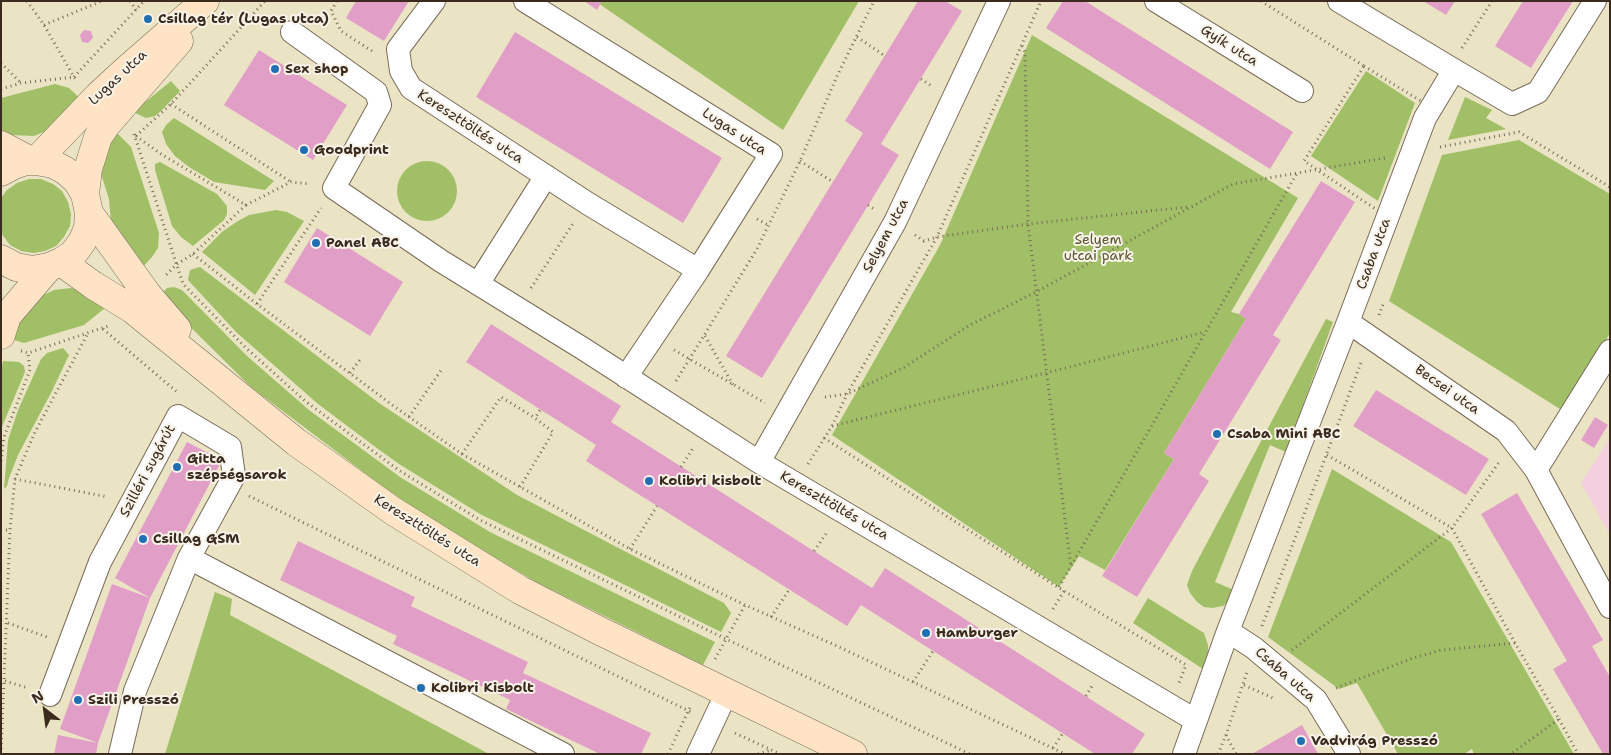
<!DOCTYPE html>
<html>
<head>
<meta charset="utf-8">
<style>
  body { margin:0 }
  #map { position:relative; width:1611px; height:755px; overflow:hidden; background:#eae4c4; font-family:"Shantell Sans",sans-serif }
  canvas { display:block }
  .frame { position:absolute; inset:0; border:2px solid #3b2a1e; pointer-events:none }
  .north { position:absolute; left:20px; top:685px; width:50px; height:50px; -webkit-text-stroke:4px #f7f3e8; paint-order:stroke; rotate:330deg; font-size:14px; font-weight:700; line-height:20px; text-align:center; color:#3b2a1e }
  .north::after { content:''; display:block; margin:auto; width:18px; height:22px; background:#3b2a1e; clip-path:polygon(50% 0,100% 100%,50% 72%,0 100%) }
</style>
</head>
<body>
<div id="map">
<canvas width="1611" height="755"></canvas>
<div class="frame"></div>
<div class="north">N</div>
</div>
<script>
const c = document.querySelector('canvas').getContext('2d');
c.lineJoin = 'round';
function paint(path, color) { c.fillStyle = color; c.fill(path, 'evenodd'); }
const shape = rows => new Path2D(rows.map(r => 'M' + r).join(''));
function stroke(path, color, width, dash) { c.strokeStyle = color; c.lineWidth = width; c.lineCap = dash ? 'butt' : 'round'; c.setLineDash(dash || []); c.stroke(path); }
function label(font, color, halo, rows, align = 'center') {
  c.font = font + ' "Shantell Sans",sans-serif'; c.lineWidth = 4; c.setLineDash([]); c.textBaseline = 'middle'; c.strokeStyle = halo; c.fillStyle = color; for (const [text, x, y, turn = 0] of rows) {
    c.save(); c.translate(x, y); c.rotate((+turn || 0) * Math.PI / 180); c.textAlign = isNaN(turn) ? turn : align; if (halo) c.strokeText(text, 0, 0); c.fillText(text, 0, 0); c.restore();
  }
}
const built = shape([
  [1610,437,1610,535,1581,483]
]);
const green = shape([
  [595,1,859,1,783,130],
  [1032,35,1298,198,1231,312,1239,314,1246,319,1164,453,1174,459,1105,570,1079,556,1059,587,832,435,940,245],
  [1366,71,1415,103,1378,201,1311,156],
  [171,81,180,91,161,111,155,116,146,118,133,112],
  [55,84,69,88,82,100,46,131,34,136,12,135,1,130,1,98],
  [1465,97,1492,110,1486,118,1506,129,1448,140],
  [174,118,274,181,265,190,233,185,214,182,189,167,175,156,166,144,162,132,166,125],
  [113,129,131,147,159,233,158,248,152,257,139,271,111,223,109,199,101,174],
  [1519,140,1610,194,1610,333,1563,411,1389,301,1442,155],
  '397 191a30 30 0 1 1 60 0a30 30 0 1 1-60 0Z',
  [160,162,217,194,227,206,227,214,224,220,193,246,181,237,172,226,155,170,155,164],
  [29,179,41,179,53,184,62,191,68,202,71,214,70,226,64,237,56,246,45,251,33,253,21,251,10,245,1,233,1,198,7,190,17,183],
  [276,210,287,212,304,221,255,295,202,252,223,231,238,221,249,215],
  [200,267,379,403,517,495,724,603,731,613,721,632,480,514,399,464,374,446,318,404,236,332,188,280,190,270],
  [174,287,182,290,247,356,309,410,400,477,490,532,715,642,703,665,536,582,431,520,382,486,251,387,159,296,167,288],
  [71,288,85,292,110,304,84,325,24,343,7,338,33,300,54,290],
  [1326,319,1333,322,1286,452,1270,445,1215,582,1234,590,1230,600,1223,606,1212,608,1204,607,1197,602,1190,593,1187,585,1192,571],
  [63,348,69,355,52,391,18,455,9,478,7,486,4,489,8,440,18,410,41,359,47,353],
  [3,361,19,362,24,366,25,372,1,429,1,371],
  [1332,469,1451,542,1574,754,1474,754,1472,749,1464,754,1398,754,1357,683,1339,689,1268,637],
  [215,592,232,599,230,615,489,754,165,754],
  [1148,598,1204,633,1208,645,1208,653,1203,669,1133,623]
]);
const building = shape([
  [356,1,409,1,384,41,346,18],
  [584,1,602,1,597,10],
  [918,1,945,1,962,11,881,144,899,155,762,378,726,356,863,133,845,121],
  [1063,1,1085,1,1293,132,1270,169,1046,28],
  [1423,1,1455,1,1446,15],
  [1523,1,1573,1,1531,68,1495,46],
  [84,30,91,31,93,38,88,43,82,42,80,35],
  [515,32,722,158,683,223,476,97],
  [259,50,347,105,313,160,224,105],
  [1321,181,1355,202,1273,335,1281,340,1199,474,1209,481,1137,597,1102,576,1174,459,1164,453,1246,319,1239,314],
  [317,228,403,282,370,336,284,282],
  [491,324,621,406,611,422,872,588,885,568,1145,734,1132,754,1095,754,861,605,847,626,586,461,596,445,466,362],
  [1376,390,1489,459,1466,495,1353,426],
  [1595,417,1608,425,1594,448,1581,440],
  [187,442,222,460,150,598,98,743,60,729,112,584,150,598,115,578],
  [1517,493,1603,640,1592,646,1610,677,1610,754,1603,754,1553,669,1567,661,1481,514],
  [298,541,415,597,411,606,528,662,523,673,651,733,641,754,600,754,506,709,510,700,393,644,397,636,280,580],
  [1302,725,1318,754,1252,754],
  [58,735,98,743,96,754,54,754]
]);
const path = shape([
  [27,1,44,25,74,77],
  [130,1,136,10],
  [337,1,331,11,341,31,375,53],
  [1261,1,1364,66],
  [44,25,102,1],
  [857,37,885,56],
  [1022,46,1025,52,1028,224,1071,567],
  [1462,48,1492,1],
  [1,63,21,83],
  [1364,66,1424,103,1380,212,1304,161,1364,66],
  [74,77,144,1],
  [921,79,933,87],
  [1,89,21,83,74,77,77,80],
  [171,104,291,182],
  [134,134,183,284,246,348,305,401,400,471,480,520,726,639,970,754],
  [136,136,161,154,246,205,193,254,177,264,165,276],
  [136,136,171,104,265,1],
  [1440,147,1519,132,1610,187],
  [800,161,833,182],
  [246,205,291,182,310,184],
  [868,205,876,210],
  [757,219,768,225],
  [915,235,924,241,937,237,1028,224,1187,207],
  [193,254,257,304,395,407,462,454,630,549,745,605,837,646,1065,754],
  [531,288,574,222],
  [257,304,321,208],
  [1379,315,1384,302],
  [103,329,177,392],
  [705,336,733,385],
  [674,350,765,403],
  [21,351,28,353,108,326],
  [350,373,362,357],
  [676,381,757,249,800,161,838,74,874,1],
  [825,397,847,394,903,368,970,325,1036,292,1233,184,1385,158],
  [409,417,442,369],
  [832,426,1046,373,1205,332],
  [824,438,1064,591,1186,665,1179,683],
  [462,454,501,397,535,418],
  [1327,455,1452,528,1515,643],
  [1,461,4,437,30,370,28,353],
  [808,464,832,426,847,394,937,237,1041,1],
  [681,467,693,448],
  [15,479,108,497],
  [520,487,553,432,535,418,540,410],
  [249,496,691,712],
  [1,530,10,530],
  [630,549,657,506],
  [814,551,828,531],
  [1059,587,1297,173],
  [1053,609,1064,591],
  [771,617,789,590],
  [8,623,47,637],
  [1262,626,1362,360],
  [1292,650,1452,528,1500,461],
  [715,659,745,605],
  [5,681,28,688],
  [913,682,933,651],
  [1244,685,1273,698],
  [1336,688,1413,658,1442,650,1515,643,1559,719,1511,754],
  [1086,696,1092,686],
  [1559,719,1578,754],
  [735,733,780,754],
  [1226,735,1236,754],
  [1053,748,1063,733],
  [1,754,10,530,15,479,35,432,88,333],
  [668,754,691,705],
  [758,754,771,750],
  [1218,754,1226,735,1247,672]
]);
const street = shape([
  [434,1,398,49,401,71,411,88,587,203,698,270],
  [525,1,771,154,698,270,626,377],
  [1156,1,1302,91],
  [1339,1,1454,70],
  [292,32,376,92,380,105,334,188,441,261,582,348,759,462,1195,720],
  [478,284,546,176],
  [1348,322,1506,431,1536,470,1610,607],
  [759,462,895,222,999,1],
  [1536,470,1610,351],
  [189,558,563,754],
  [1228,631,1254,648,1316,700,1349,754],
  [50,695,100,562,178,416,230,447,234,476,189,558,135,691,120,754],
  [698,754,727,692],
  [1184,754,1228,631,1348,322,1425,118,1454,70,1512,104,1538,92,1595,1]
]);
const secondary = shape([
  [1,145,31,161],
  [36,161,98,96,125,71,205,1],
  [1,172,14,165,26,161,36,161,53,164,66,171,77,181,85,194,89,213,88,228,82,242,73,254,61,262,49,267,32,270,16,267,1,259],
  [85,194,88,169,98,137,107,124,179,41],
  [89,213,147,294,177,329],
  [61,262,93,285,132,309,296,442,393,511,520,590,600,631,853,754],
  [1,335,7,316,49,267]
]);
const markers = [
  [148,19,5,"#1f6fb2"],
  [275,69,5,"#1f6fb2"],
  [304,150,5,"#1f6fb2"],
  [316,243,5,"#1f6fb2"],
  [1217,434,5,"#1f6fb2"],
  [177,467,5,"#1f6fb2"],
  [649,481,5,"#1f6fb2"],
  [143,539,5,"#1f6fb2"],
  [926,633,5,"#1f6fb2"],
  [421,688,5,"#1f6fb2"],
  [78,700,5,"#1f6fb2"],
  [1301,741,5,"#1f6fb2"]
];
const poiNames = [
  ["Csillag tér (Lugas utca)",158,19],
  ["Sex shop",285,69],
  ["Goodprint",314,150],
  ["Panel ABC",326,243],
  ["Csaba Mini ABC",1227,434],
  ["Gitta",187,459],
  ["szépségsarok",187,475],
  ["Kolibri kisbolt",659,481],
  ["Csillag GSM",153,539],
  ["Hamburger",936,633],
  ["Kolibri Kisbolt",431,688],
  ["Szili Presszó",88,700],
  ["Vadvirág Presszó",1311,741]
];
const streetNames = [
  ["Gyík utca",1229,46,32],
  ["Lugas utca",118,78,-43],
  ["Kereszttöltés utca",470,127,33],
  ["Lugas utca",734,132,33],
  ["Selyem utca",886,236,-62],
  ["Csaba utca",1374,254,-70],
  ["Becsei utca",1447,390,35],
  ["Szilléri sugárút",148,471,-62],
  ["Kereszttöltés utca",834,506,30],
  ["Kereszttöltés utca",427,531,32],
  ["Csaba utca",1285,675,41]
];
const parkNames = [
  ["Selyem",1098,240],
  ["utcai park",1098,256]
];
paint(built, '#f4cfdd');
paint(green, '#a0bf66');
paint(building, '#e19fc8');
stroke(street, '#786b58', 24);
stroke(secondary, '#786b58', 29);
stroke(path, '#786b58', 3, [1, 4]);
stroke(street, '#fff', 22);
stroke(secondary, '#fee4c5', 28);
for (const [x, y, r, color] of markers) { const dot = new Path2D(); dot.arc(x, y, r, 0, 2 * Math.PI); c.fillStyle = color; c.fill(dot); stroke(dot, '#f7f3e8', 2); }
label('bold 14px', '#3b2a1e', '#f7f3e8', poiNames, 'left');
label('14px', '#3b2a1e', '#f7f3e8', streetNames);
label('14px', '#595734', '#f7f3e8', parkNames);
</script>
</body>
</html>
